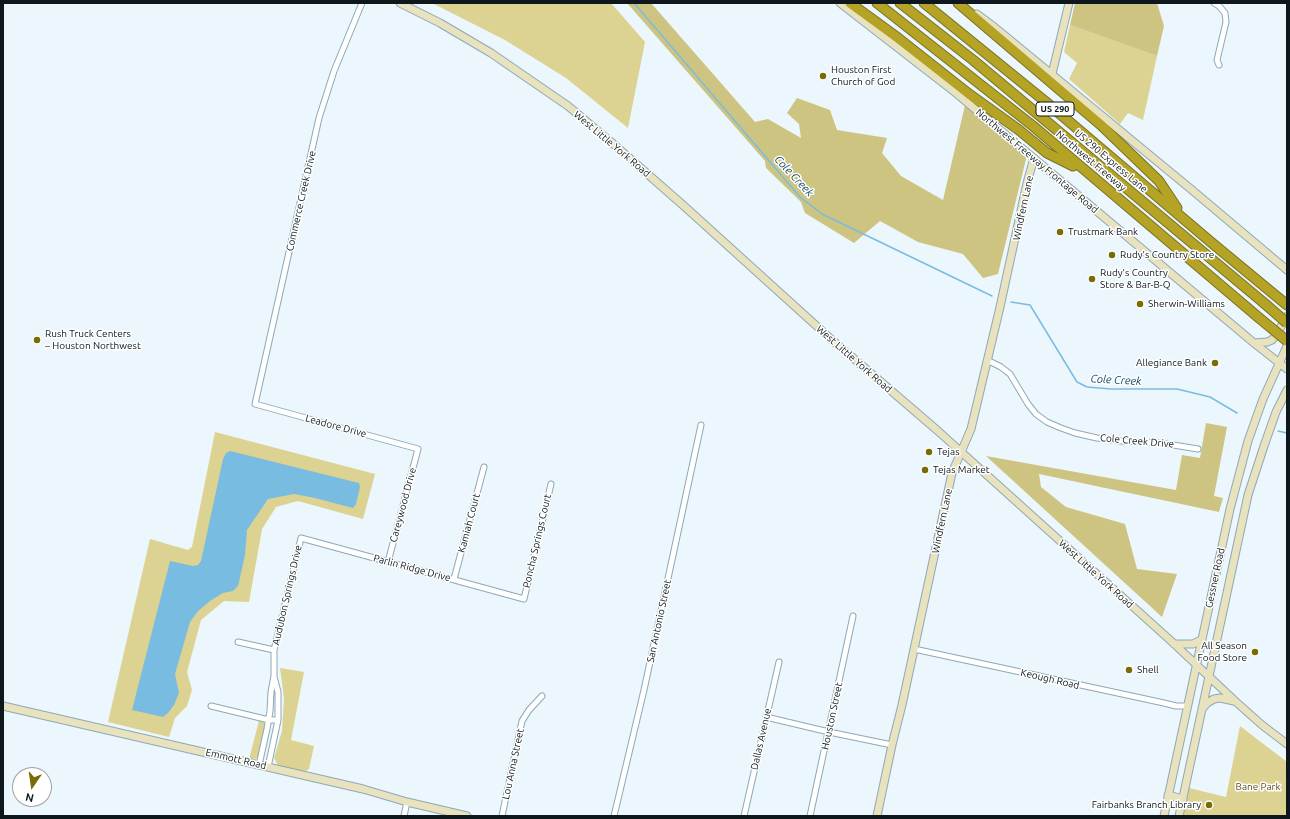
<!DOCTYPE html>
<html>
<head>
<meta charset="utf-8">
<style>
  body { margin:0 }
  #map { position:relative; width:1290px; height:819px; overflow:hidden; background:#ebf6fd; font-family:Ubuntu,sans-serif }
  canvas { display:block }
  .frame { position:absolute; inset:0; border:4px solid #0d171c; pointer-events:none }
  .north { position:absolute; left:12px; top:767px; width:40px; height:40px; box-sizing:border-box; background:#fff; border:1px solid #9ea2a4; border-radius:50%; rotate:193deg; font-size:11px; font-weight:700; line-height:16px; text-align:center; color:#0d171c }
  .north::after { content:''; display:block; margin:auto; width:14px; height:18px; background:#796c07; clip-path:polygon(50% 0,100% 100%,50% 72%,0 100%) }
</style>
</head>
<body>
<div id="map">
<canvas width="1290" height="819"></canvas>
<div class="frame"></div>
<div class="north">N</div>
</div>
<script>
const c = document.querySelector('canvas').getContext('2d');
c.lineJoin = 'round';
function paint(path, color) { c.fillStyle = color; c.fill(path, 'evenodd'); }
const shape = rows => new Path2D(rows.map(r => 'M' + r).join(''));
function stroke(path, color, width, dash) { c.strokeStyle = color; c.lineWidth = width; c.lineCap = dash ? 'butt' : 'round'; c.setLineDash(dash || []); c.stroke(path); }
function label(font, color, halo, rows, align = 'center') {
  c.font = font + ' Ubuntu,sans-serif'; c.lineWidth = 3; c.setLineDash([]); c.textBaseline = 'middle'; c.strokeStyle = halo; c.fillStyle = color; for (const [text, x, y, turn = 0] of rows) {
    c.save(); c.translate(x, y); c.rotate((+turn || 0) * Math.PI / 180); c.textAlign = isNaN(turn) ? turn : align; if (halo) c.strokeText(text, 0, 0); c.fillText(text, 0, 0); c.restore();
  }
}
const green = shape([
  [432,3,611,3,645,42,628,128,566,78,505,40],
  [1070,25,1157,56,1143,120,1128,113,1120,124,1069,79,1077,63,1064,52],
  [215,432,375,474,363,519,298,501,276,507,262,529,249,602,224,601,201,620,187,672,192,690,187,706,175,718,169,737,108,722,150,539,188,550,192,547],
  [280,668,304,672,291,740,314,746,309,769,301,774,279,767,274,758,282,731,284,699],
  [259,721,263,721,266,726,259,756,252,761,249,759],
  [1240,726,1287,762,1287,816,1183,816,1189,788,1226,797]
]);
const forest = shape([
  [627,3,651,3,755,122,768,119,801,138,799,124,787,113,797,98,830,110,837,130,887,138,882,153,901,176,943,200,965,105,1027,155,998,274,983,278,963,254,918,242,880,221,854,243,805,213,801,202,766,168,765,161],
  [1075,3,1157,3,1164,26,1157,56,1070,25],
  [1206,423,1227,427,1214,496,1223,498,1219,512,1039,474,1041,487,1066,507,1125,524,1137,569,1177,574,1162,617,986,456,1176,490,1182,455,1200,458]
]);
const water = shape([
  [230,451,359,483,360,487,356,504,353,508,315,498,294,494,268,499,247,530,245,555,238,586,233,591,223,593,210,601,198,611,190,622,175,674,179,693,174,705,168,713,163,717,132,710,170,561,193,566,198,565,201,561,223,459,226,453]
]);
const stream = shape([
  [634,3,800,197,822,214,992,296],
  [1011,302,1030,305,1077,382,1087,387,1111,389,1177,389,1210,397,1237,413],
  [1278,431,1287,433]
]);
const street = shape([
  [362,3,334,71,319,118,255,404,418,449,388,562],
  [1214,3,1219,6,1225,13,1226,22,1217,60,1219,65],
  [987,360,1001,367,1010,374,1028,404,1036,414,1047,422,1061,428,1075,433,1097,438,1121,441,1161,443,1198,449],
  [454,579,484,467],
  [238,642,274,650],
  [914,649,1164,703,1176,706,1187,706],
  [211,706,269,720,278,720],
  [766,717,829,732,892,745],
  [259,765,267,729,270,711,271,692,274,676,274,650,301,538,524,599,551,484],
  [268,767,278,720,278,692,274,677],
  [404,816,407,802],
  [502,816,522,721,529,710,542,696],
  [614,816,644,690,701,425],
  [744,816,779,662],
  [810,816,853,616]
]);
const secondary = shape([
  [400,3,440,23,491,53,568,106,611,142,684,206,831,339,938,431,1170,640,1235,701,1262,725,1287,744],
  [840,3,956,93,1254,343,1287,369],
  [977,14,993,26,1192,190,1287,270],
  [1052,74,1069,3],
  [1254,343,1267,342,1272,340,1277,334,1287,316],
  [1174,644,1193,644,1201,640],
  [3,706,363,789,407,802,467,816],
  [1203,708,1207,703,1214,699,1220,698,1234,701],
  [1168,795,1183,799],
  [877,816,892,745,902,705,952,473,971,429,1000,307,1027,183,1034,158],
  [1164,816,1230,509,1248,441,1263,399,1287,346],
  [1179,816,1248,495,1264,446,1276,412,1287,390]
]);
const highway = shape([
  [850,3,898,38,969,94,1019,130,1047,153,1073,166],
  [877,3,1033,126,1258,317],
  [900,3,973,60,1264,303],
  [924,3,1046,102,1212,243,1287,305],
  [958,3,1101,125,1159,181,1177,208]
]);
const highwayBridge = shape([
  [1264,303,1287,323],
  [1258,317,1287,341]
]);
const markers = [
  [823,76,4,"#796c07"],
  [1060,232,4,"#796c07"],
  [1112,255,4,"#796c07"],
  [1092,279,4,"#796c07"],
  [1140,304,4,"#796c07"],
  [37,340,4,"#796c07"],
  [1215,363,4,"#796c07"],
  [929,452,4,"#796c07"],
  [925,470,4,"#796c07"],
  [1255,652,4,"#796c07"],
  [1129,670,4,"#796c07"],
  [1209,805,4,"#796c07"]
];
const shields = [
  [1055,109,38]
];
const shieldNames = [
  ["US 290",1055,109]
];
const poiNames = [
  ["Houston First",831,70],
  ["Church of God",831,82],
  ["Trustmark Bank",1068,232],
  ["Rudy's Country Store",1120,255],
  ["Rudy's Country",1100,273],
  ["Store & Bar-B-Q",1100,285],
  ["Sherwin-Williams",1148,304],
  ["Rush Truck Centers",45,334],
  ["– Houston Northwest",45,346],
  ["Allegiance Bank",1207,363,"right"],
  ["Tejas",937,452],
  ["Tejas Market",933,470],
  ["All Season",1247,646,"right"],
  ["Food Store",1247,658,"right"],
  ["Shell",1137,670],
  ["Fairbanks Branch Library",1201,805,"right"]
];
const streetNames = [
  ["West Little York Road",612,144,40],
  ["Northwest Freeway Frontage Road",1037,161,40],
  ["Northwest Freeway",1091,161,40],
  ["US 290 Express Lane",1111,161,40],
  ["Commerce Creek Drive",301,201,-77],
  ["Windfern Lane",1023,208,-78],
  ["West Little York Road",854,359,41],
  ["Leadore Drive",336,426,15],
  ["Cole Creek Drive",1137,441,5],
  ["Careywood Drive",403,505,-75],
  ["Windfern Lane",942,521,-78],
  ["Kamiah Court",469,523,-75],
  ["Poncha Springs Court",537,541,-77],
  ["Parlin Ridge Drive",412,568,15],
  ["West Little York Road",1096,574,42],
  ["Gessner Road",1215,578,-78],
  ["Audubon Springs Drive",287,595,-77],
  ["San Antonio Street",659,621,-78],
  ["Keough Road",1050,679,13],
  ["Houston Street",832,716,-78],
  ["Dallas Avenue",761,739,-77],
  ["Emmott Road",236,759,13],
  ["Lou Anna Street",513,764,-78]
];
const parkNames = [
  ["Bane Park",1258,787]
];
const waterNames = [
  ["Cole Creek",794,176,47],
  ["Cole Creek",1116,380,3]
];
paint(green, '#dcd291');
paint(forest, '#cec482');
paint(water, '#79bce1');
stroke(stream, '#79bce1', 1.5);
stroke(street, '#8ea8b7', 7);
stroke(secondary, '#8ea8b7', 9);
stroke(highway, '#7a7222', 11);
stroke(street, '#fff', 5);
stroke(secondary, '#e8e3be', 7);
stroke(highway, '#b4a325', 9);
stroke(highwayBridge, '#7a7222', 11, []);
stroke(highwayBridge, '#b4a325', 9);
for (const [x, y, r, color] of markers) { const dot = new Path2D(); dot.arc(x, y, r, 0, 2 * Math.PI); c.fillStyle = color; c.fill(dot); stroke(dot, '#fff', 1.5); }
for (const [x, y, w] of shields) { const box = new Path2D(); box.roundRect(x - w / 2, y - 7, w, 14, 3); c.fillStyle = '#fff'; c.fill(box); stroke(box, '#0d171c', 1); }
label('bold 9px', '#0d171c', null, shieldNames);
label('10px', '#0d171c', '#fff', poiNames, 'left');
label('10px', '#0d171c', '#fff', streetNames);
label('10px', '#58501e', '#fff', parkNames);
label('italic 11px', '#0e465f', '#fff', waterNames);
</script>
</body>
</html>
